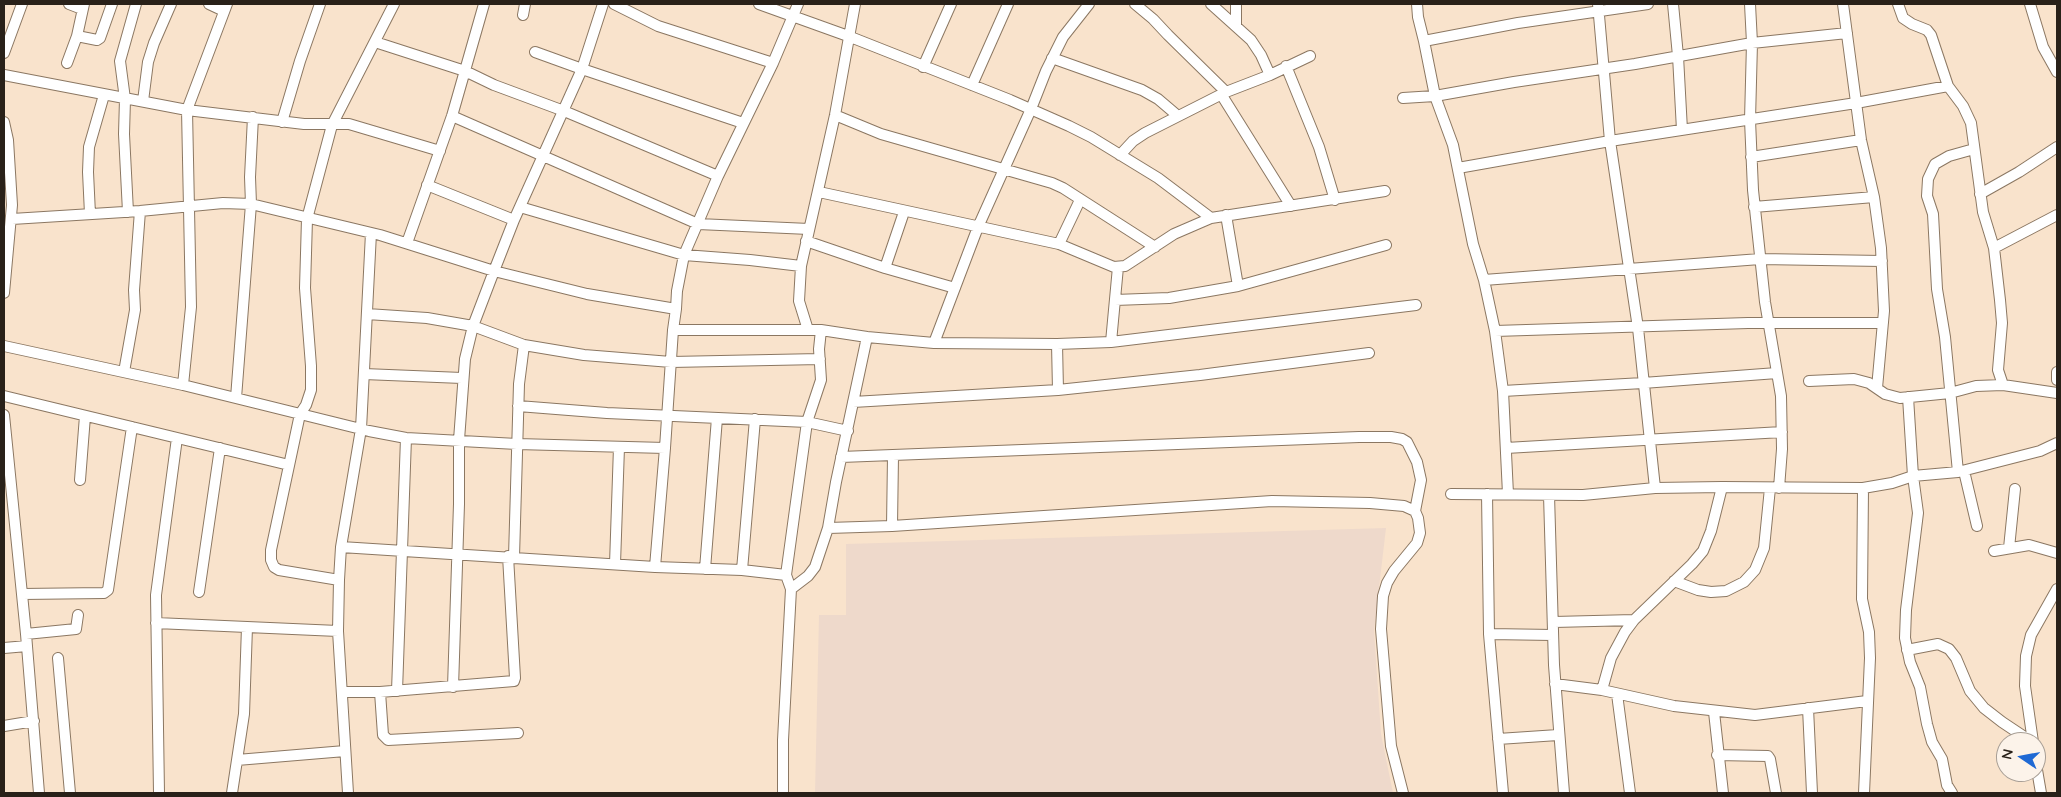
<!DOCTYPE html>
<html>
<head>
<meta charset="utf-8">
<style>
  body { margin:0 }
  #map { position:relative; width:2061px; height:797px; overflow:hidden; background:#f9e3cc; font-family:Quicksand,sans-serif }
  canvas { display:block }
  .frame { position:absolute; inset:0; border:5px solid #292119; pointer-events:none }
  .north { position:absolute; left:1996px; top:732px; width:50px; height:50px; box-sizing:border-box; background:#fcf3ea; border:1px solid #a89f96; border-radius:50%; rotate:282deg; font-size:14px; font-weight:700; line-height:20px; text-align:center; color:#292119 }
  .north::after { content:''; display:block; margin:auto; width:18px; height:22px; background:#1f69d4; clip-path:polygon(50% 0,100% 100%,50% 72%,0 100%) }
</style>
</head>
<body>
<div id="map">
<canvas width="2061" height="797"></canvas>
<div class="frame"></div>
<div class="north">N</div>
</div>
<script>
const c = document.querySelector('canvas').getContext('2d');
c.lineJoin = 'round';
function paint(path, color) { c.fillStyle = color; c.fill(path, 'evenodd'); }
const shape = rows => new Path2D(rows.map(r => 'M' + r).join(''));
function stroke(path, color, width, dash) { c.strokeStyle = color; c.lineWidth = width; c.lineCap = dash ? 'butt' : 'round'; c.setLineDash(dash || []); c.stroke(path); }
const industrial = shape([
  [1386,528,1374,630,1381,734,1393,793,815,793,819,615,846,615,846,544]
]);
const minor = shape([
  [69,4,82,9],
  [209,4,224,11],
  [614,4,658,26,773,63],
  [759,4,848,36,1010,100,1069,126,1091,137,1158,178,1211,218,1385,191],
  [1135,4,1153,19,1168,35,1226,92],
  [1211,4,1251,40,1261,55,1270,75],
  [1417,4,1418,17,1424,41,1435,96,1453,145,1473,244,1484,280,1495,331,1503,391,1508,494],
  [1598,4,1610,141,1638,328,1655,488],
  [1673,4,1678,56,1682,130],
  [1750,4,1752,43,1750,120,1753,190,1765,302,1781,396,1782,449,1779,488],
  [1843,4,1861,140,1874,197,1881,248,1884,311,1877,388],
  [2030,4,2043,47,2057,72],
  [523,15,525,4],
  [1236,26,1236,4],
  [77,36,97,40,100,38,112,4],
  [1424,41,1518,23,1648,4],
  [375,42,465,71,494,85,564,111,718,176],
  [535,52,582,69,743,123],
  [4,53,22,4],
  [1052,58,1142,90,1158,99,1178,116],
  [67,63,77,36,84,4],
  [1286,66,1319,147,1335,200],
  [923,67,951,4],
  [4,75,187,110,304,124,349,124,440,151],
  [972,85,1008,4],
  [1221,94,1291,206],
  [1403,98,1435,96,1514,82,1635,64,1752,43,1847,33],
  [143,101,148,62,154,43,171,4],
  [835,115,881,134,1052,183,1063,188,1155,247],
  [452,116,698,224,809,229],
  [4,122,8,140,12,205,4,293],
  [282,122,300,61,320,4],
  [1120,155,1133,141,1145,133,1226,92,1270,75,1310,56],
  [1751,157,1861,140],
  [1458,168,1610,141,1856,103,1948,86],
  [427,185,514,220],
  [819,192,1059,244,1114,267,1125,266,1174,234,1211,218],
  [1980,194,2019,172,2057,147],
  [520,207,684,255,750,260,801,266],
  [1754,207,1874,197],
  [128,212,124,134,125,99,120,61,136,4],
  [90,214,88,172,89,147,104,95],
  [1226,215,1238,286],
  [12,219,140,211,223,203,251,204,380,235,494,271,587,294,676,309],
  [806,241,885,268,955,288],
  [407,243,452,116,484,4],
  [1059,244,1080,200],
  [1994,248,2057,215],
  [885,268,904,212],
  [1484,280,1760,259,1882,261],
  [1115,300,1169,298,1238,286,1386,245],
  [367,314,427,318,473,326,524,345,584,355,671,362,820,359],
  [673,330,821,330,867,337,934,343,1057,344,1111,342,1416,305],
  [808,330,799,301,801,266,835,115,855,4],
  [1495,331,1748,323,1883,323],
  [1111,342,1118,267],
  [934,343,978,227,1031,109,1046,71,1063,37,1089,4],
  [1057,344,1058,390],
  [4,346,183,385,369,431,406,438,517,444,665,448],
  [124,372,135,310,134,290,140,211],
  [2057,372,2057,380],
  [364,374,462,378],
  [1809,381,1854,379,1869,383,1885,394,1900,398,1950,393,1976,386,2003,385,1998,370,2002,323,2000,300,1994,248,1983,212,1971,123,1963,106,1948,86,1931,35,1927,30,1912,24,1903,18,1898,4],
  [183,385,191,307,187,110,227,4],
  [2003,385,2057,393],
  [1503,391,1643,383,1777,373],
  [4,396,289,465],
  [1908,397,1913,476,1918,513,1906,610,1905,638,1910,662,1920,687,1927,724,1932,742,1942,759,1947,785,1952,793],
  [236,398,251,204,250,177,253,117],
  [853,402,1058,390,1200,375,1369,353],
  [518,406,607,413,807,422,848,431],
  [4,415,26,634,39,793],
  [1506,448,1782,432],
  [841,457,1359,437,1391,437,1402,439,1407,442,1417,462,1421,480,1415,511,1418,518,1420,533,1417,543,1394,571,1387,583,1383,596,1381,629,1391,746,1403,793],
  [1964,471,1977,526],
  [1958,472,1945,337,1937,289,1933,214,1927,196,1928,179,1935,164,1949,156,1974,149],
  [80,480,85,416],
  [1863,488,1862,599,1869,632,1870,658,1864,793],
  [1451,494,1583,495,1655,488,1722,487,1863,488,1892,483,1913,476,1958,472,2040,451,2057,443],
  [1487,494,1489,634,1503,793],
  [1549,495,1554,665,1564,793],
  [892,526,893,456],
  [828,528,892,526,1272,501,1370,503,1404,506,1415,511],
  [341,547,655,567,742,570,786,575,791,589,783,740,783,793],
  [2009,548,2015,489],
  [1994,551,2029,545,2057,553],
  [514,557,519,384,524,345],
  [615,564,619,447],
  [655,567,665,448,673,330,676,309,677,291,684,255,718,176,773,63,798,4],
  [705,569,717,418],
  [742,570,755,419],
  [786,575,807,422,821,380,819,349,821,330],
  [339,580,279,570,274,567,271,560,271,550,300,414,306,405,311,390,311,366,305,288,307,219,332,125,394,4],
  [1674,581,1698,590,1711,592,1726,591,1744,582,1755,570,1764,548,1770,488],
  [791,589,808,576,815,567,828,528,836,482,867,337],
  [199,592,220,448],
  [22,594,104,593,108,590,132,427],
  [1554,622,1634,620],
  [156,623,338,631],
  [26,634,76,629,78,615],
  [1489,634,1553,635],
  [4,648,27,646],
  [1907,650,1938,644,1949,649,1956,658,1970,691,1984,708,2002,722,2032,742],
  [58,658,70,793],
  [1555,684,1602,690,1674,706,1755,715,1867,701],
  [453,687,459,504,459,440,465,359,473,326,494,271,514,220,582,69,603,4],
  [1602,690,1611,658,1625,632,1634,620,1692,564,1703,551,1711,531,1722,487],
  [397,691,406,438],
  [342,692,380,692,514,681,515,678,508,556],
  [380,692,383,735,388,740,518,733],
  [1617,694,1630,793],
  [1808,708,1812,793],
  [1714,712,1723,793],
  [4,726,34,721],
  [1498,739,1558,735],
  [2033,742,2025,686,2026,656,2031,635,2057,589],
  [1717,755,1768,756,1770,759,1776,793],
  [237,760,345,751],
  [2036,764,2041,793],
  [159,793,156,595,177,438],
  [232,793,244,714,247,627],
  [348,793,338,631,339,580,341,547,361,429,371,233]
]);
paint(industrial, '#eed9cb');
stroke(minor, '#8b7762', 12);
stroke(minor, '#fff', 10);
</script>
</body>
</html>
